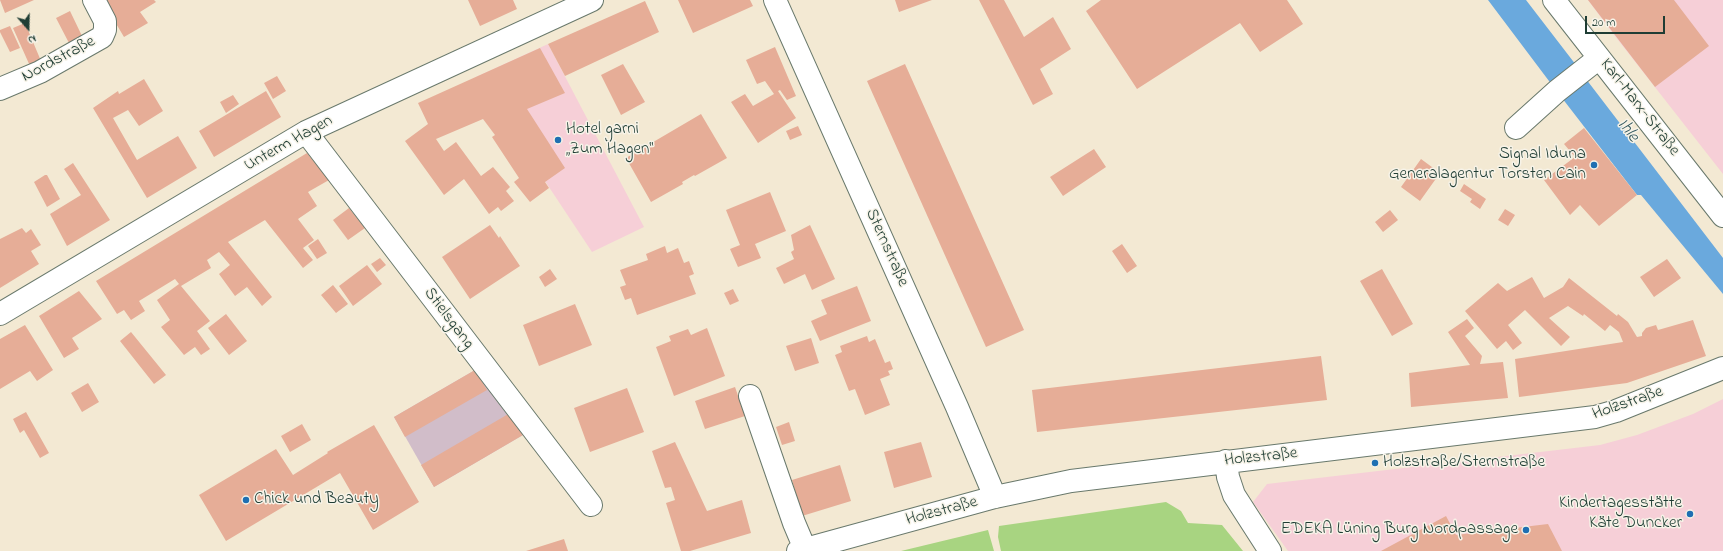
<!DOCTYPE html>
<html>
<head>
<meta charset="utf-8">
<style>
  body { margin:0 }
  #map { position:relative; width:1723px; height:551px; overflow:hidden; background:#f3e9d3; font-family:"Indie Flower",sans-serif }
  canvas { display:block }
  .north { position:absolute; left:8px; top:8px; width:40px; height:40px; -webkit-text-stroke:3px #f7f3e8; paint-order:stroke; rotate:160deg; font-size:11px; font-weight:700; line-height:16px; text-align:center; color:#1f3d34 }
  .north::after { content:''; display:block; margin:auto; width:14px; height:18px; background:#1f3d34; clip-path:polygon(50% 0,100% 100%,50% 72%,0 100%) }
  .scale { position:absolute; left:1585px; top:16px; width:80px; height:18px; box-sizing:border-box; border:2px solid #1f3d34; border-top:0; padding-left:5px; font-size:12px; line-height:14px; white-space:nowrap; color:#1f3d34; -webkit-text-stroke:3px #f7f3e8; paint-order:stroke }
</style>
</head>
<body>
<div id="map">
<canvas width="1723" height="551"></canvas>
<div class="north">N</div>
<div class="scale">20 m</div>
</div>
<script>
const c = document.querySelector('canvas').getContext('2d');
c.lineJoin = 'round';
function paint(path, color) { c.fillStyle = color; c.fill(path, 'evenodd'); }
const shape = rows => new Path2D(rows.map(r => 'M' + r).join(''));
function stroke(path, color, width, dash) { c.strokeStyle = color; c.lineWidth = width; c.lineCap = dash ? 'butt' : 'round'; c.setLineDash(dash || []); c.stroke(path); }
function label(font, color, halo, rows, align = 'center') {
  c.font = font + ' "Indie Flower",sans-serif'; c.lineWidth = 3; c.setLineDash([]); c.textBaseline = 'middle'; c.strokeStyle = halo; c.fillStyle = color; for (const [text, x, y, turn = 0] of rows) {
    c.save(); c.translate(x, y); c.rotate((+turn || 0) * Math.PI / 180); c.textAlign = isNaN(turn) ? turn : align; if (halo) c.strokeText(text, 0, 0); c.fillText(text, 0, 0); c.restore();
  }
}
const built = shape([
  [1588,0,1723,0,1723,174,1611,31],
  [548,44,644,227,592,252,476,77],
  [1723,399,1723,551,1288,551,1253,502,1267,484,1600,445,1637,435,1693,414]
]);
const industrial = shape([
  [475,370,510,413,523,435,434,487,394,417]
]);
const green = shape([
  [1166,502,1181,511,1188,523,1222,525,1243,551,1001,551,998,537,999,526],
  [988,530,994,551,901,551]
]);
const water = shape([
  [1488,0,1526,0,1576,65,1552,85],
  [1586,79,1723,258,1723,294,1641,195,1637,195,1562,98]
]);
const building = shape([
  [0,0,34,0,5,13],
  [102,0,154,0,156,2,140,12,148,23,124,37],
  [468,0,513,0,517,9,480,26],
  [678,0,750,0,753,6,693,33],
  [895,0,932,0,899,12],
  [979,0,1004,0,1024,37,1053,17,1071,49,1040,69,1053,94,1033,105],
  [1101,0,1287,0,1303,24,1260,52,1240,23,1137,89,1086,11],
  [1588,0,1674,0,1709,46,1655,87],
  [645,1,659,32,565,76,548,44],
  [70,11,82,36,69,43,56,18],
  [25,23,41,61,30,66,13,28],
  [10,26,20,48,10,52,0,32,0,30],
  [775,47,796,96,787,100,780,90,778,91,796,118,758,143,731,102,745,94,753,106,774,94,765,81,757,84,746,60],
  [540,48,565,93,527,109,565,168,545,182,549,188,530,202,514,182,519,178,492,137,495,135,483,119,436,139,444,151,456,142,481,176,493,167,510,187,506,191,514,201,501,211,498,207,489,214,464,179,444,195,405,141,428,124,418,103],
  [623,64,645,102,621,115,601,75],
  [905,64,1024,330,986,347,867,81],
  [277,76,286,91,273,99,264,83],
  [144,79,163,111,139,126,128,110,113,118,137,160,178,136,197,168,147,198,93,108,118,91,119,94],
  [266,91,281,117,214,157,199,131],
  [233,95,239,104,226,113,220,102],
  [701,114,727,158,695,176,694,175,682,182,683,184,651,202,626,158],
  [798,126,802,135,790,140,786,131],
  [1584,128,1637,195,1599,226,1580,205,1570,215,1544,180,1575,157,1564,144],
  [1094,149,1106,167,1063,196,1050,177],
  [307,153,329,180,308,192,317,206,298,219,314,240,303,248,313,260,303,268,265,220,228,242,272,297,262,306,247,287,235,296,219,274,230,265,219,252,207,260,211,268,181,286,210,321,197,331,210,349,201,355,195,347,184,355,161,327,170,320,157,300,179,284,175,279,139,301,145,311,131,320,124,310,117,314,96,281],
  [1421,159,1440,173,1420,201,1401,187],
  [73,163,110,220,67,246,50,214,81,195,64,169],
  [45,175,47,175,60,199,47,207,34,182],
  [1464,184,1486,199,1480,209,1470,202,1472,199,1460,191],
  [770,192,786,231,755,244,761,258,738,267,730,249,740,245,726,210],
  [349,208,365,228,348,240,333,220],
  [1505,209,1515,215,1508,226,1498,220],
  [1390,210,1398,220,1383,232,1375,222],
  [490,225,499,238,500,236,520,266,470,299,442,257],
  [810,225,835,279,812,290,805,274,784,284,776,268,794,259,791,252,794,250,791,235],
  [22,228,26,233,31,229,41,245,31,251,39,264,0,288,0,239],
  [318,239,327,253,317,259,308,246],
  [1122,244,1137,266,1127,273,1112,251],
  [665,246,667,253,678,248,684,263,689,261,694,274,689,276,696,294,637,315,631,298,625,300,620,287,626,285,620,270,648,260,646,254],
  [380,258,386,265,377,272,371,264],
  [1667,259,1681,278,1654,297,1640,277],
  [367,265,382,284,353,306,339,286],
  [550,269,557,279,545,287,539,277],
  [1382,269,1413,324,1392,336,1360,281],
  [1532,277,1544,298,1563,287,1569,278,1617,316,1618,314,1628,322,1637,337,1642,336,1642,333,1646,328,1656,325,1658,330,1693,320,1706,356,1627,383,1519,397,1515,359,1623,342,1619,332,1610,325,1605,331,1584,314,1583,316,1568,306,1549,318,1570,337,1561,346,1525,310,1508,325,1522,343,1513,350,1506,341,1497,349,1465,311,1498,283,1507,291],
  [333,285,348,304,336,313,321,295],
  [857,286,871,321,820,341,811,321,827,314,821,300],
  [733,289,739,301,730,305,724,293],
  [79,291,102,319,72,338,79,349,64,358,39,316],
  [575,304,592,345,539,366,523,325],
  [226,314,247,341,229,355,208,328],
  [1467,319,1474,328,1465,336,1482,356,1480,364,1503,362,1508,398,1411,407,1409,373,1470,365,1448,332],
  [25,325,53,370,37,381,30,371,0,389,0,339],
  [707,328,725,376,674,396,656,347,671,341,669,336,688,329,691,335],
  [131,332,166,375,154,384,120,341],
  [867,336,869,342,875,339,885,363,890,361,893,369,888,371,890,375,880,379,890,405,865,415,855,389,849,391,835,355,842,352,840,346],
  [811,338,819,363,795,371,786,346],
  [1321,356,1327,400,1037,432,1032,390],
  [475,370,487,390,405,437,394,417],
  [88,383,99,402,82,412,71,393],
  [735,387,745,416,705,429,695,401],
  [627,388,644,432,590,452,574,408],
  [26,412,49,453,40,458,24,430,20,433,13,419],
  [510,413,523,435,434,487,421,465],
  [789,422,795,441,782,445,776,427],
  [302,424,311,440,290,452,281,436],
  [374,425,419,502,373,530,340,473,226,541,199,495,276,449,293,475,328,453,327,452],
  [675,442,707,511,742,500,751,533,690,551,681,551,666,503,675,500,671,487,665,488,652,451],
  [921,442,932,477,894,488,884,452],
  [840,465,851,501,802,516,792,480],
  [1446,516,1456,535,1548,524,1562,551,1381,551],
  [564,539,568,551,526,551]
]);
const minor = shape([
  [775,0,957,407,995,497],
  [1554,0,1723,216],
  [0,89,40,72,102,37,105,30,105,21,94,0],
  [1516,128,1557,91,1599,58],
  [306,132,591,505],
  [0,314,306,132,592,0],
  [750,396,794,523,805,549],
  [1226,461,1228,477,1234,495,1270,551],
  [798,551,995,497,1071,481,1595,417,1616,411,1723,368]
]);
const markers = [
  [558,140,4,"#1f6fb2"],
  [1594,165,4,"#1f6fb2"],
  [1375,463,4,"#1f6fb2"],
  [246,500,4,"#1f6fb2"],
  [1690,514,4,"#1f6fb2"],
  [1526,530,4,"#1f6fb2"]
];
const streetNames = [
  ["Nordstraße",59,60,-28],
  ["Karl-Marx-Straße",1639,108,52],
  ["Unterm Hagen",289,144,-29],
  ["Sternstraße",886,248,66],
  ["Stielsgang",448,319,53],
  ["Holzstraße",1628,404,-19],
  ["Holzstraße",1261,458,-6],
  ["Holzstraße",942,512,-15]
];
const poiNames = [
  ["Hotel garni",566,130],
  ["„Zum Hagen“",566,150],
  ["Signal Iduna",1586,155,"right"],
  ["Generalagentur Torsten Cain",1586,175,"right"],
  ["Holzstraße/Sternstraße",1383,463],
  ["Chick und Beauty",254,500],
  ["Kindertagesstätte",1682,504,"right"],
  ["Käte Duncker",1682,524,"right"],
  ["EDEKA Lüning Burg Nordpassage",1518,530,"right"]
];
const waterNames = [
  ["Ihle",1627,131,52]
];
paint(built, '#f6cfd7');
paint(industrial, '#d1bdc9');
paint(green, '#a8d481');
paint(water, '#6aa9dd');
paint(building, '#e6ad97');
stroke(minor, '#69796c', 24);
stroke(minor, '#fff', 22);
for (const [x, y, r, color] of markers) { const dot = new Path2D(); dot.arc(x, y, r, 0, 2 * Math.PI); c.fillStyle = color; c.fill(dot); stroke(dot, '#f7f3e8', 1.5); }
label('17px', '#1f3d34', '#f7f3e8', streetNames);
label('17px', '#1f3d34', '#f7f3e8', poiNames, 'left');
label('italic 18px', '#32585e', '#f7f3e8', waterNames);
</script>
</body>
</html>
